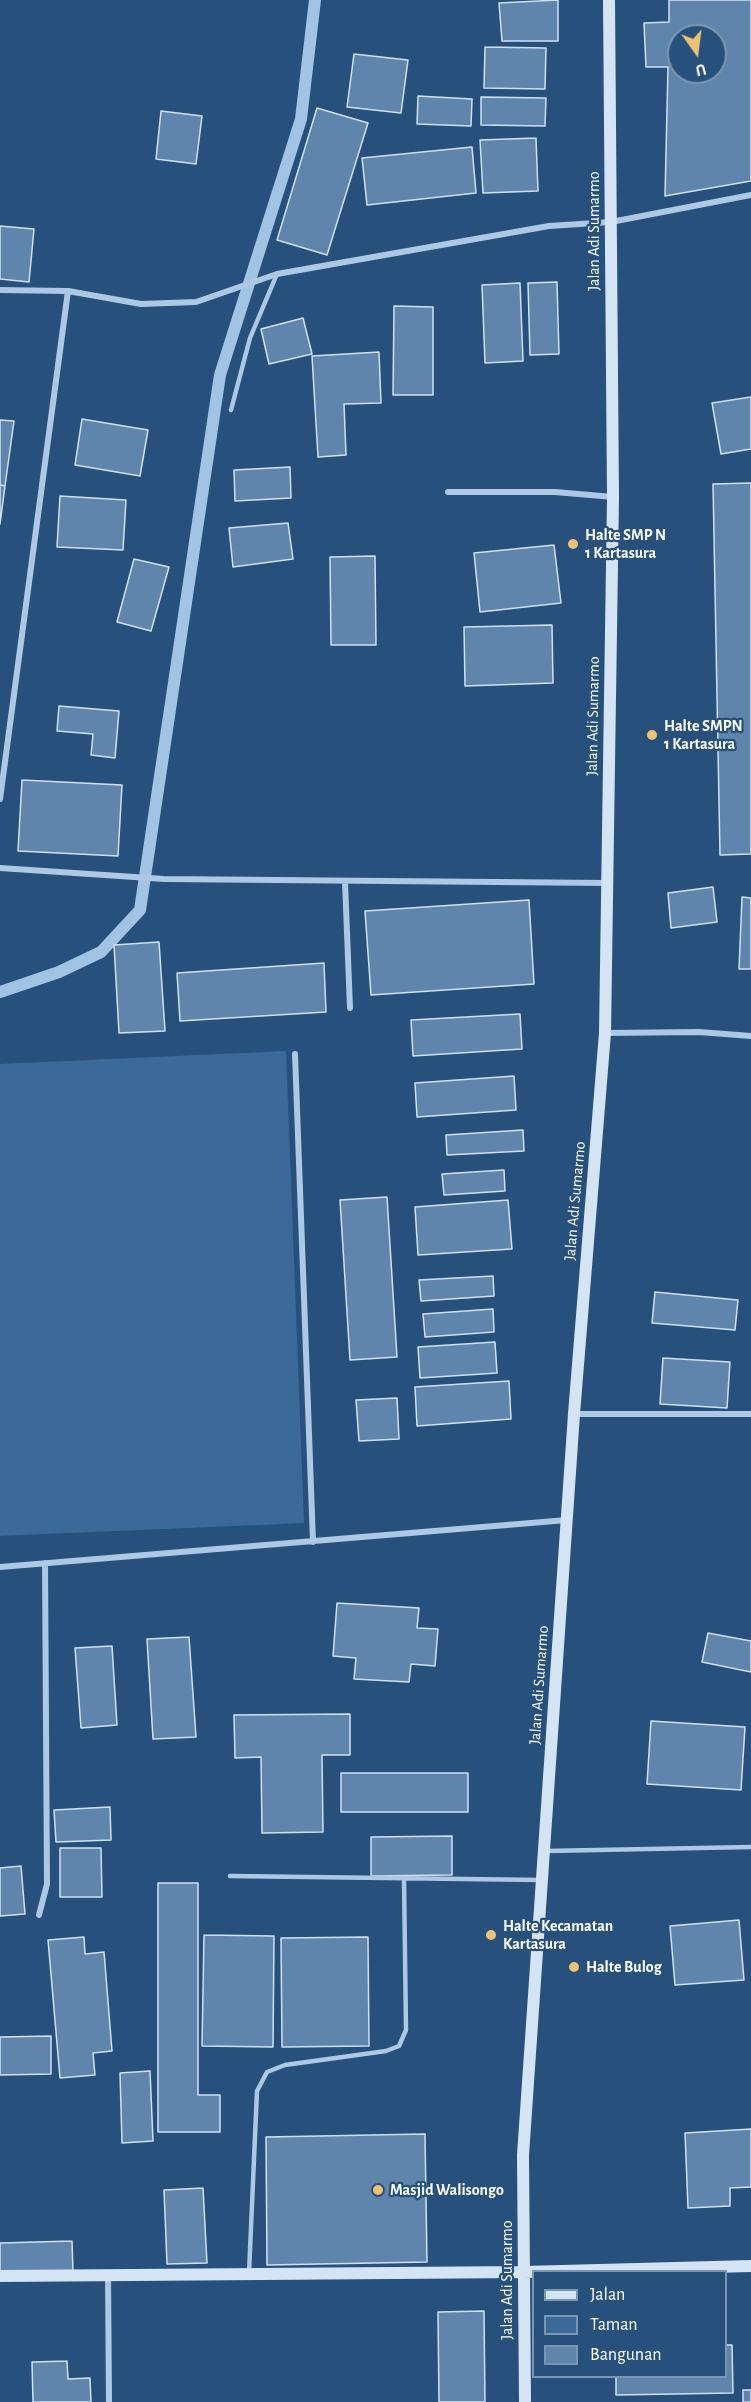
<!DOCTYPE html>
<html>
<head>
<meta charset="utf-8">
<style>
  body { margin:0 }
  #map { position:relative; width:751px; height:2402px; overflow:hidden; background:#27507c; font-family:"Alegreya Sans",sans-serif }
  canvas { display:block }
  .legend { position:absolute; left:532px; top:2270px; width:195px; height:108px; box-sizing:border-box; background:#27507c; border:2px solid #7d96b0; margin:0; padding:8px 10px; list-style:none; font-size:18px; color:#fff }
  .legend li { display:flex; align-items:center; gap:12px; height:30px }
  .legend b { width:30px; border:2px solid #7d96b0 }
  .north { position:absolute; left:667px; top:24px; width:60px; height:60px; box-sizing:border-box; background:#27507c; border:2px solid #7d96b0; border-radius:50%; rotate:166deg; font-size:16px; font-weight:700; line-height:24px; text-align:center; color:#fff }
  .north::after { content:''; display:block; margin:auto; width:21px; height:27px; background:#ecc372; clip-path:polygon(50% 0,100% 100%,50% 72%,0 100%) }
</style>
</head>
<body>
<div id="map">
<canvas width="751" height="2402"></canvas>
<ul class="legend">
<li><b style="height:8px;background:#d5e4f4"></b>Jalan</li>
<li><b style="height:16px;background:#3b6a99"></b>Taman</li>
<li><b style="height:16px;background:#6085ad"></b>Bangunan</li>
</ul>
<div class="north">U</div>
</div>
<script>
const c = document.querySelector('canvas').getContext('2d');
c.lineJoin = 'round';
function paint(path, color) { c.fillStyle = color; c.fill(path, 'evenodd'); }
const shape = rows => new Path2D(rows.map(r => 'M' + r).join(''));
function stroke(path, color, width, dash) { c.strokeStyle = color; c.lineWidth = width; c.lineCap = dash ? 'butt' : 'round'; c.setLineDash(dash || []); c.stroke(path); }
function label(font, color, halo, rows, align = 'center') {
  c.font = font + ' "Alegreya Sans",sans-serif'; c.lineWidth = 4.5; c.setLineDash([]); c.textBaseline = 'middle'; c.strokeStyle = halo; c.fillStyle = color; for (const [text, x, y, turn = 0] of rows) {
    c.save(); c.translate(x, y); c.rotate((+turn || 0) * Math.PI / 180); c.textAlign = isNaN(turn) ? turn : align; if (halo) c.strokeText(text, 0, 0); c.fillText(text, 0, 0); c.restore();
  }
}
const green = shape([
  [286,1051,304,1523,0,1536,0,1064]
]);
const stream = shape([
  [0,992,59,972,101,952,140,910,220,375,301,119,315,0]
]);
const building = shape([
  [558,0,558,41,502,41,499,3,558,0],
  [669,0,751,0,751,181,665,196,668,67,646,67,644,23,669,22,669,0],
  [679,36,715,36,715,72,679,72,679,36],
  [485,47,546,48,545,89,484,88,485,47],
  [354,54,408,60,401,113,347,107,354,54],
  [418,96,472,99,471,126,417,124,418,96],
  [481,97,546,98,545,126,481,125,481,97],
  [317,108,368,123,327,255,277,240,317,108],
  [161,111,202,116,196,164,156,159,161,111],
  [536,138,538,191,483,193,480,140,536,138],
  [472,147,476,193,367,205,362,158,472,147],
  [0,226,34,229,29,282,0,279,0,226],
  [557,282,559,354,530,355,528,283,557,282],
  [520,283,523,361,485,363,482,285,520,283],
  [394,306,433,307,433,395,393,395,394,306],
  [303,318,312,354,269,364,261,329,303,318],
  [379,352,381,403,344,404,346,455,318,457,312,356,379,352],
  [751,397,751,449,721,454,712,403,751,397],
  [82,419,148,430,140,476,75,465,82,419],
  [0,420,14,421,5,486,0,485,0,420],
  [290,467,291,498,235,501,234,470,290,467],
  [751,483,751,854,720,855,713,484,751,483],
  [0,485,5,486,0,524,0,485],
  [60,496,126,500,123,550,57,547,60,496],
  [288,523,293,559,233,567,229,528,288,523],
  [554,545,561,603,480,612,474,553,554,545],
  [375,556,376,645,331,645,330,557,375,556],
  [134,559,169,567,151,631,117,622,134,559],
  [552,625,553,683,465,686,464,627,552,625],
  [59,706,119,711,115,758,91,755,93,734,57,731,59,706],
  [22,780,122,785,118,856,18,851,22,780],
  [713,887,717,922,671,928,668,893,713,887],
  [742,897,751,898,751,969,739,969,742,897],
  [529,900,534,984,371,995,365,911,529,900],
  [159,942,165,1031,119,1033,114,945,159,942],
  [324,963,326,1012,180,1021,177,973,324,963],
  [520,1014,522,1049,413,1056,411,1020,520,1014],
  [514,1076,516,1110,417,1117,415,1083,514,1076],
  [523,1130,524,1151,447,1155,446,1135,523,1130],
  [504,1170,505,1191,444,1195,442,1174,504,1170],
  [387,1197,397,1357,350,1360,340,1200,387,1197],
  [508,1200,512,1249,418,1255,415,1207,508,1200],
  [493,1276,494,1296,421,1301,419,1280,493,1276],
  [655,1292,738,1300,735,1330,652,1323,655,1292],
  [493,1309,494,1332,425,1337,423,1314,493,1309],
  [495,1342,497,1373,420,1378,418,1347,495,1342],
  [663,1358,730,1362,727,1408,660,1404,663,1358],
  [509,1381,511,1419,417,1426,415,1387,509,1381],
  [397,1398,399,1439,359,1441,356,1400,397,1398],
  [337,1603,419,1608,417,1628,438,1629,435,1666,411,1664,409,1682,354,1679,356,1658,333,1656,337,1603],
  [708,1633,751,1641,751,1672,702,1662,708,1633],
  [189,1637,196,1737,153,1739,147,1639,189,1637],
  [112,1646,117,1725,81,1728,75,1648,112,1646],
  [350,1714,350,1755,322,1755,323,1832,262,1833,261,1757,235,1758,234,1715,350,1714],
  [651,1721,745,1727,741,1790,647,1784,651,1721],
  [341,1773,468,1773,468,1812,341,1812,341,1773],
  [110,1807,111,1840,56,1842,54,1810,110,1807],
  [452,1836,452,1875,371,1876,371,1837,452,1836],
  [60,1848,101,1848,102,1897,60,1897,60,1848],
  [21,1866,25,1914,0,1916,0,1868,21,1866],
  [158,1883,198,1883,198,2095,220,2095,220,2132,158,2132,158,1883],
  [739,1920,744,1980,675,1985,670,1926,739,1920],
  [204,1935,274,1936,273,2047,202,2046,204,1935],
  [84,1937,85,1954,104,1952,112,2051,93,2053,95,2075,60,2078,48,1940,84,1937],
  [368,1937,369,2046,282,2047,281,1938,368,1937],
  [51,2036,51,2074,0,2075,0,2037,51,2036],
  [150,2071,153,2141,122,2143,120,2073,150,2071],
  [751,2129,751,2187,730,2188,730,2206,688,2208,685,2133,751,2129],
  [425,2134,427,2262,267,2265,266,2137,425,2134],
  [203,2188,207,2263,167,2264,164,2190,203,2188],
  [72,2241,73,2272,0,2274,0,2243,72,2241],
  [484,2311,485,2402,439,2402,438,2312,484,2311],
  [726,2345,732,2345,733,2393,616,2395,616,2376,726,2376,726,2345],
  [67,2361,68,2379,90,2378,91,2402,33,2402,32,2362,67,2361],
  [743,2390,751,2390,751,2402,743,2402,743,2390]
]);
const lane = shape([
  [231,410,250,338,277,274],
  [546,1851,751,1847],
  [230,1876,541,1880],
  [249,2273,257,2091,267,2072,285,2065,386,2051,399,2046,406,2030,404,1879]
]);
const street = shape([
  [0,290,68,291,141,304,196,302,277,274,549,226,611,222,751,195],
  [448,492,555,492,613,497],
  [0,799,68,291],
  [0,868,164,879,607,883],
  [345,882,350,1008],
  [605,1033,699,1032,751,1036],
  [295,1054,313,1542],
  [574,1414,751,1414],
  [0,1567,567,1520],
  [39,1915,47,1884,45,1563],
  [108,2275,109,2402]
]);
const secondary = shape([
  [0,2276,524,2272,751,2266],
  [525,2402,523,2155,574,1414,605,1033,613,497,609,0]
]);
const markers = [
  [573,544,6,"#ecc372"],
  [652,735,6,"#ecc372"],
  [491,1935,6,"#ecc372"],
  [574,1967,6,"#ecc372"],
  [378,2190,6,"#ecc372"]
];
const streetNames = [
  ["Jalan Adi Sumarmo",594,231,-90],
  ["Jalan Adi Sumarmo",593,716,-89],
  ["Jalan Adi Sumarmo",575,1201,-85],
  ["Jalan Adi Sumarmo",539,1685,-86],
  ["Jalan Adi Sumarmo",507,2280,-90]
];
const poiNames = [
  ["Halte SMP N",585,535],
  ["1 Kartasura",585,553],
  ["Halte SMPN",664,726],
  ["1 Kartasura",664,744],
  ["Halte Kecamatan",503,1926],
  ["Kartasura",503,1944],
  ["Halte Bulog",586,1967],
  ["Masjid Walisongo",390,2190]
];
paint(green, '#3b6a99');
stroke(stream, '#a1c3e4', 12);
paint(building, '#6085ad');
stroke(building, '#cfe1f3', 1.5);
stroke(lane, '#acc8e4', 4.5);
stroke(street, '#acc8e4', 6);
stroke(secondary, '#d5e4f4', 12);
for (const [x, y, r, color] of markers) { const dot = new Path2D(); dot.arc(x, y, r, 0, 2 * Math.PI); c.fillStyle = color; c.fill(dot); stroke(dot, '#27507c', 2); }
label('16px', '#fff', '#27507c', streetNames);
label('bold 16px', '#fff', '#27507c', poiNames, 'left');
</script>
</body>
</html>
